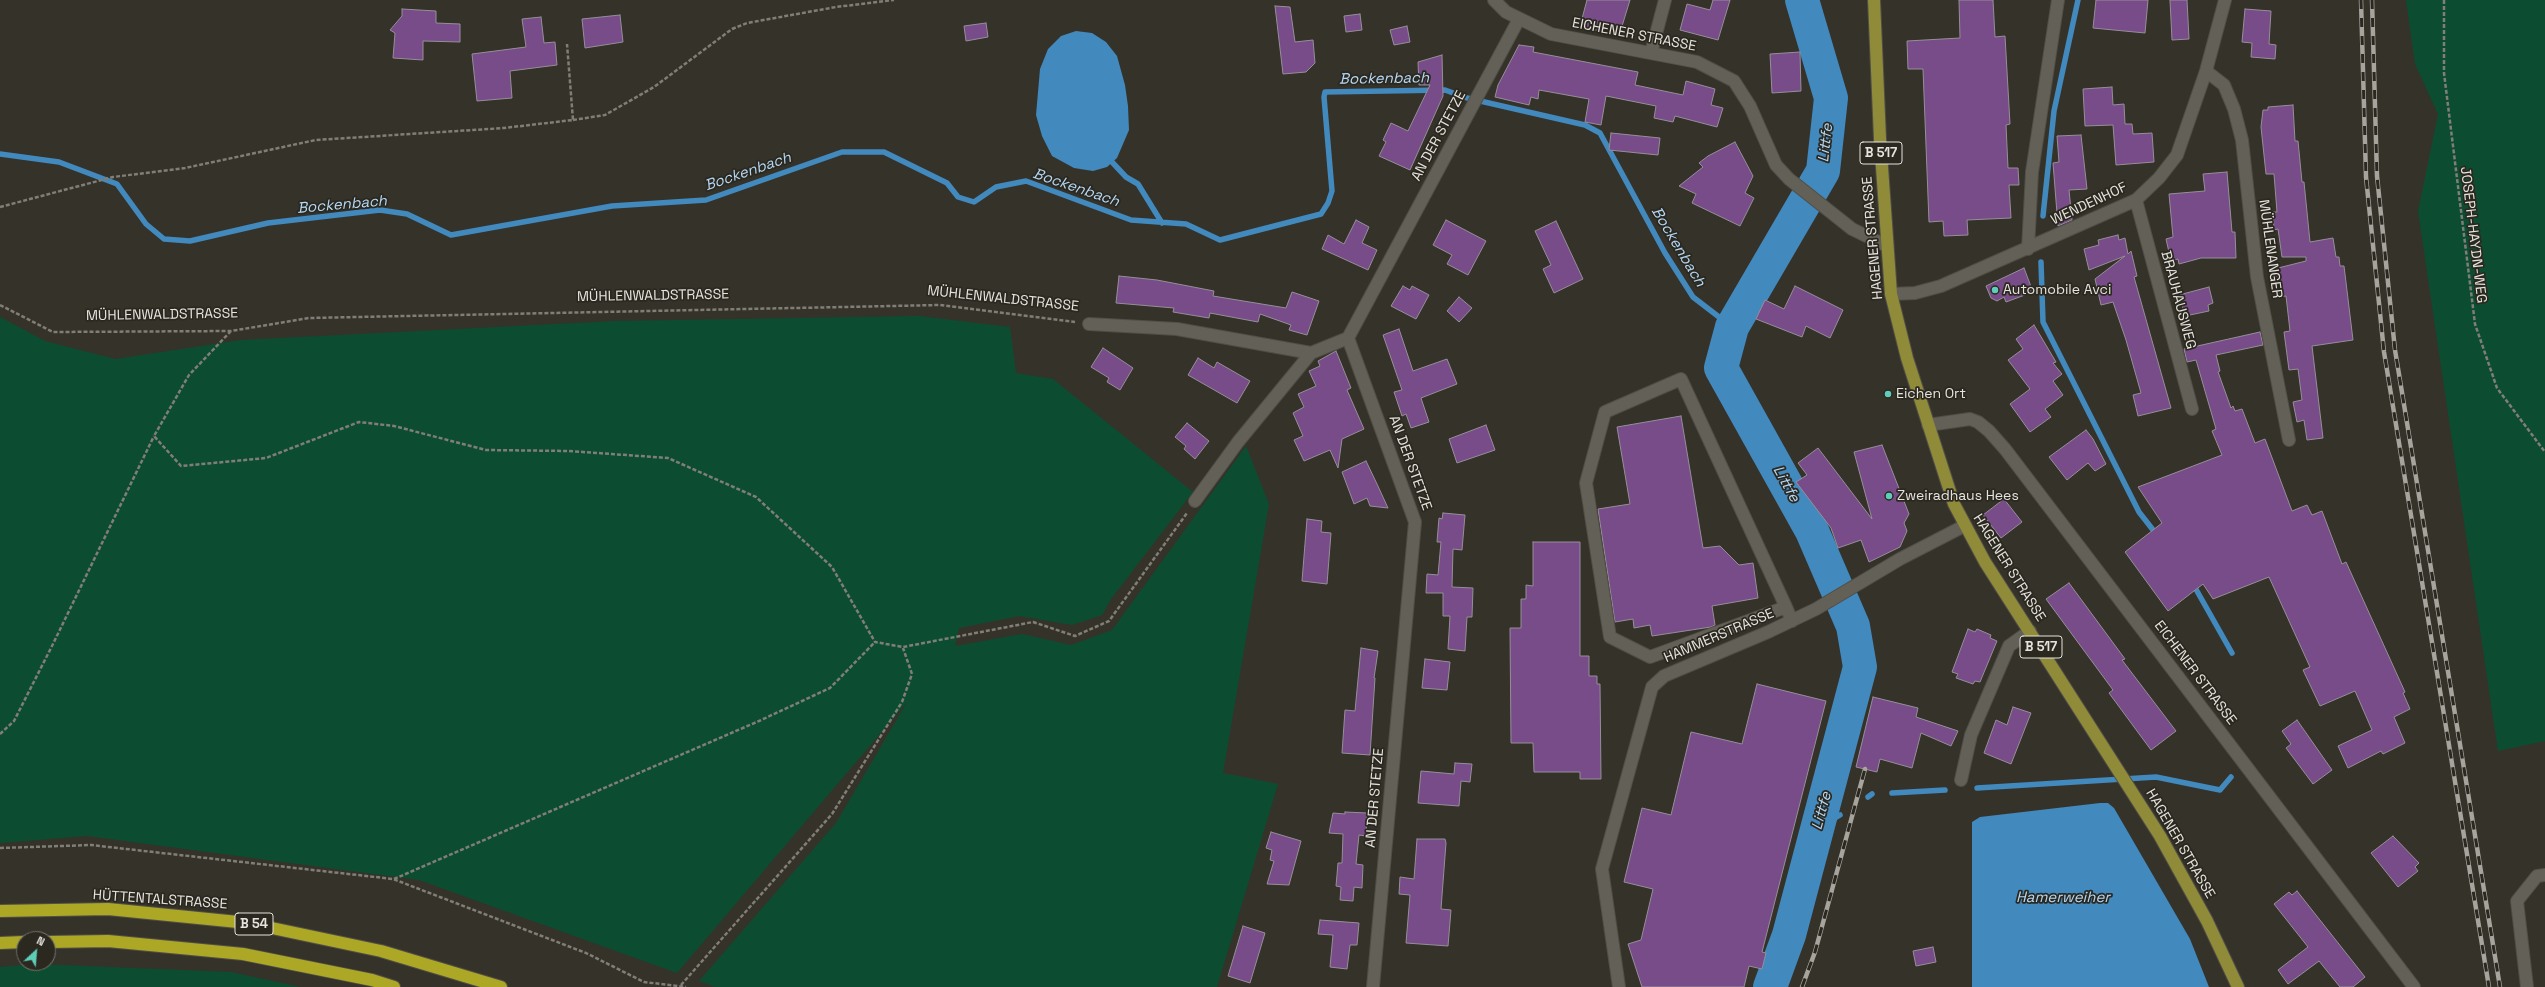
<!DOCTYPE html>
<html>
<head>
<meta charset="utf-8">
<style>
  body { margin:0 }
  #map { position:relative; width:2545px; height:987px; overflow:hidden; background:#35322a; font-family:"Space Grotesk",sans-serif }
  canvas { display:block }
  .north { position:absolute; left:16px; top:931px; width:40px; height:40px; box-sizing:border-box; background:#2b2820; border:1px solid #75736c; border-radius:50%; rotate:26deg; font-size:11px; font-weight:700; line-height:16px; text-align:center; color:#e5e3dd }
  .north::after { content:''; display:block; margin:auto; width:14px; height:18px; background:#5dceb9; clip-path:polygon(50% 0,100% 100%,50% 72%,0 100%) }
</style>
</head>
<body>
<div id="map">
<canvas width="2545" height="987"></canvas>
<div class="north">N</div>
</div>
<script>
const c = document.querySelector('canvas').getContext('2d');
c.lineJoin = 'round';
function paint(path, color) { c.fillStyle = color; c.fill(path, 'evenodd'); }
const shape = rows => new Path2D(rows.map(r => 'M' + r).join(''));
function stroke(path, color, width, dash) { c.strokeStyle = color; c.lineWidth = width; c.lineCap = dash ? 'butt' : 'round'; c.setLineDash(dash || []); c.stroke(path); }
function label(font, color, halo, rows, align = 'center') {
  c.font = font + ' "Space Grotesk",sans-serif'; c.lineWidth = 3.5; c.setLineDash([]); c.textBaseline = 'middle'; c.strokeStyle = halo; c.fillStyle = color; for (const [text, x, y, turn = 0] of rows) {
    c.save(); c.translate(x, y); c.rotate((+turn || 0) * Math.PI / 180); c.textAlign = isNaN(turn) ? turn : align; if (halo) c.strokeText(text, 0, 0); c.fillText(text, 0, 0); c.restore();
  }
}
const green = shape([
  [2406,0,2545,0,2545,741,2498,751,2418,211,2438,114,2415,64],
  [919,316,1010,327,1016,373,1053,379,1193,492,1111,599,1102,615,1072,625,1019,616,959,628,955,646,1022,634,1071,645,1112,630,1246,446,1269,504,1223,773,1278,784,1217,987,715,987,699,981,836,823,907,702,677,973,419,880,87,836,0,843,0,317,45,341,115,359,241,340,615,321],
  [36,964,231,972,300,987,0,987,0,967]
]);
const water = shape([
  [1076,31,1092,33,1106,42,1117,56,1125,85,1128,106,1129,130,1117,158,1107,167,1093,171,1074,168,1052,156,1042,136,1036,115,1040,69,1048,49,1061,36],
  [2100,803,2108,803,2114,808,2190,939,2209,987,1972,987,1972,822,1980,817]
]);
const stream = shape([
  [0,154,59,162,117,184,146,224,164,239,190,241,268,223,380,210,407,214,451,235,612,206,706,200,842,152,884,152,947,183,958,197,974,202,996,187,1026,181,1131,220,1186,224,1220,240,1321,214,1328,203,1332,191,1324,97,1325,92,1445,90,1467,98,1585,125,1600,133,1665,253,1693,297,1732,327],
  [1112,162,1126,177,1138,184,1162,223],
  [2043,216,2054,111,2078,0],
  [2041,262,2043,322,2139,512,2157,535],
  [2193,584,2232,653],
  [1977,788,2156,777,2220,790,2231,777],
  [1892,793,1945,790],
  [1868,797,1872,794],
  [1817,829,1840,815]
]);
const river = shape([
  [1770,987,1789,935,1860,667,1853,626,1812,531,1721,368,1732,327,1823,171,1831,98,1802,0]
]);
const building = shape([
  [1587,0,1630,0,1619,36,1580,26,1587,0],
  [1713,0,1730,0,1718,40,1680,30,1687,4,1710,10,1713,0],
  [1959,0,1993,0,1995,37,2005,36,2010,124,2006,125,2008,168,2018,168,2019,185,2009,185,2011,218,1967,220,1968,235,1944,236,1943,221,1929,222,1923,69,1908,69,1907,41,1960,38,1959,0],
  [2096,0,2148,0,2145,33,2093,28,2096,0],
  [2170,0,2187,0,2189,39,2172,40,2170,0],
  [1275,6,1290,7,1295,42,1313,40,1315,63,1306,72,1283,74,1275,6],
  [402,9,436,11,436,23,460,24,460,42,423,41,423,60,393,58,395,33,390,30,402,16,402,9],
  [2245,9,2271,11,2269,44,2276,45,2275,59,2251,57,2252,43,2242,42,2245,9],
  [1360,14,1362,30,1346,32,1344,16,1360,14],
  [620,15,623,42,585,48,582,19,620,15],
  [541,17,544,43,555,42,557,65,510,71,512,98,477,101,472,54,526,47,522,19,541,17],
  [986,23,988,37,966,41,964,26,986,23],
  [1407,26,1410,42,1394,45,1390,30,1407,26],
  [1519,45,1534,47,1533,52,1638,72,1635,85,1683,95,1686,81,1715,89,1711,105,1723,108,1717,127,1675,116,1673,122,1654,118,1656,106,1606,96,1601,125,1585,122,1589,99,1539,90,1538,99,1531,97,1529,105,1495,97,1498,85,1519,45],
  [1800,52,1801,91,1772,93,1770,54,1800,52],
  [1442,55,1443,96,1410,170,1379,156,1386,142,1383,140,1391,123,1408,131,1430,85,1419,85,1418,62,1442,55],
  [2112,87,2113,105,2124,104,2125,124,2132,124,2133,134,2152,133,2154,162,2116,165,2113,125,2085,126,2083,89,2112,87],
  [2293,105,2295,141,2298,141,2302,182,2304,182,2310,242,2333,238,2336,257,2339,257,2340,266,2344,266,2353,340,2312,346,2323,438,2307,440,2304,420,2297,422,2293,402,2302,400,2298,369,2289,370,2284,332,2290,331,2286,296,2278,297,2274,269,2306,261,2306,257,2282,257,2278,229,2274,230,2273,212,2277,212,2274,174,2266,174,2261,127,2263,110,2268,110,2268,107,2293,105],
  [1611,133,1660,138,1658,155,1609,150,1611,133],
  [2081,135,2087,189,2069,190,2072,220,2058,226,2053,163,2059,162,2057,136,2081,135],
  [1735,142,1753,176,1745,193,1754,198,1740,226,1692,203,1696,194,1679,186,1703,167,1699,163,1708,156,1735,142],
  [2227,172,2232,232,2235,232,2236,258,2201,258,2179,264,2178,259,2171,261,2166,239,2173,237,2169,194,2205,191,2203,174,2227,172],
  [1356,220,1369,227,1362,243,1377,250,1368,270,1322,249,1328,235,1344,244,1356,220],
  [1446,220,1486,241,1468,275,1447,264,1452,255,1433,245,1446,220],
  [1556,221,1583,279,1554,293,1543,269,1551,265,1535,231,1556,221],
  [2118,235,2119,240,2125,238,2128,254,2131,251,2137,276,2134,277,2171,408,2138,416,2133,395,2141,393,2126,340,2113,302,2101,305,2095,279,2125,256,2089,270,2084,249,2099,245,2098,240,2118,235],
  [2024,268,2033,292,2006,302,2004,297,1997,301,1991,298,1986,286,2024,268],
  [1119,276,1157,280,1214,291,1213,296,1286,308,1292,292,1319,301,1307,335,1289,330,1291,325,1260,314,1258,322,1210,313,1209,318,1173,312,1174,308,1116,303,1119,276],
  [1403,286,1410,290,1412,286,1429,295,1416,319,1391,306,1403,286],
  [1795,286,1843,310,1830,338,1806,326,1802,337,1756,319,1765,300,1784,309,1795,286],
  [2209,287,2213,303,2208,305,2209,311,2185,316,2179,295,2209,287],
  [1459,297,1472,308,1459,322,1447,311,1459,297],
  [2034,325,2056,362,2053,363,2062,374,2053,381,2063,395,2045,409,2051,417,2030,432,2010,404,2030,389,2008,360,2023,349,2016,339,2034,325],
  [1399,329,1413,371,1447,359,1457,384,1421,398,1429,422,1411,428,1406,414,1402,416,1394,392,1402,390,1383,335,1399,329],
  [2260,332,2263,345,2216,355,2220,371,2218,372,2231,408,2233,406,2235,411,2242,409,2255,443,2265,439,2292,511,2307,505,2312,515,2322,511,2342,564,2346,562,2405,692,2403,693,2410,709,2394,717,2405,743,2383,754,2381,751,2348,768,2338,746,2372,730,2355,691,2320,706,2303,670,2310,667,2269,577,2213,599,2203,584,2168,611,2125,552,2162,523,2138,487,2222,455,2212,431,2216,429,2196,360,2187,362,2184,349,2260,332],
  [1103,348,1133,368,1120,390,1107,382,1109,378,1091,367,1103,348],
  [1336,351,1351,388,1347,390,1364,429,1342,439,1338,468,1330,450,1304,461,1294,440,1303,436,1293,413,1304,407,1298,394,1316,386,1309,371,1320,366,1318,361,1336,351],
  [1198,358,1214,368,1217,362,1250,381,1237,403,1188,375,1198,358],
  [1681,416,1703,548,1720,546,1739,565,1753,563,1758,598,1712,606,1715,625,1711,627,1652,636,1650,625,1634,628,1633,619,1615,622,1598,509,1630,504,1617,427,1681,416],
  [1187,423,1209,441,1195,459,1184,449,1186,446,1175,437,1187,423],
  [1486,425,1495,450,1457,463,1449,439,1486,425],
  [2086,430,2093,439,2106,464,2095,471,2088,463,2067,480,2049,457,2086,430],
  [1882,445,1909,514,1904,523,1907,531,1900,547,1869,562,1861,540,1838,548,1831,528,1796,482,1807,475,1798,463,1818,448,1872,519,1854,452,1882,445],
  [1366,461,1377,484,1388,508,1370,506,1367,498,1354,504,1342,472,1366,461],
  [2004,499,2022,522,2001,538,1983,515,2004,499],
  [1443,513,1465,515,1462,550,1453,549,1452,587,1473,588,1472,617,1467,617,1465,651,1448,649,1450,616,1443,616,1443,593,1426,593,1427,574,1438,575,1441,542,1437,542,1439,518,1442,519,1443,513],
  [1307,519,1322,521,1321,532,1331,533,1327,584,1302,581,1307,519],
  [1533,542,1580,542,1580,656,1589,656,1589,676,1597,676,1597,684,1600,684,1601,779,1580,779,1580,772,1534,772,1533,743,1511,743,1510,628,1521,628,1521,599,1526,599,1526,585,1533,586,1533,542],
  [2069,583,2125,659,2122,660,2176,731,2151,750,2109,693,2113,690,2046,599,2069,583],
  [1968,629,1975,632,1977,629,1991,635,1990,638,1997,641,1980,682,1975,681,1973,684,1956,678,1958,674,1952,672,1968,629],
  [1361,648,1378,651,1374,678,1375,678,1370,755,1342,753,1345,710,1355,711,1361,648],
  [1425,659,1450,662,1447,690,1422,688,1425,659],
  [1757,684,1826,701,1762,952,1766,953,1762,969,1749,966,1744,987,1642,987,1628,944,1641,940,1653,889,1624,882,1642,808,1671,815,1691,732,1742,744,1757,684],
  [1873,697,1918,708,1916,717,1958,731,1951,746,1921,733,1912,768,1880,759,1877,772,1856,767,1873,697],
  [2013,707,2031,713,2011,764,1984,753,1996,720,2007,725,2013,707],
  [2297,720,2332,770,2313,784,2286,748,2291,744,2282,731,2297,720],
  [1455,763,1472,764,1470,782,1461,781,1459,806,1418,803,1421,771,1454,774,1455,763],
  [1345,812,1367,813,1366,836,1359,835,1356,864,1363,865,1362,888,1354,887,1353,901,1340,900,1341,887,1336,886,1338,863,1342,863,1343,834,1329,833,1333,813,1345,814,1345,812],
  [1271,832,1301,841,1289,885,1267,884,1274,861,1270,860,1272,850,1266,848,1271,832],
  [2393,836,2419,863,2415,867,2418,871,2398,887,2371,853,2393,836],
  [1417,839,1445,839,1446,843,1441,909,1451,910,1448,946,1406,943,1410,895,1399,894,1400,877,1414,879,1417,839],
  [2297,891,2365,977,2353,987,2340,987,2319,961,2288,984,2278,970,2308,947,2274,904,2289,892,2292,895,2297,891],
  [1320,920,1359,923,1357,945,1350,945,1347,969,1330,967,1333,935,1318,934,1320,920],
  [1243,926,1265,933,1250,983,1228,976,1243,926],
  [1933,947,1936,962,1916,966,1913,951,1933,947]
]);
const path = shape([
  [2444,0,2444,73,2475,324,2497,388,2545,452],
  [573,120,605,115,654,87,732,29,747,23,836,7,894,0],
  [0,207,113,177,185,168,316,140,504,128,573,120,567,44],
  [0,305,53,332,231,331,309,318,940,305,1075,322],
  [231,331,189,375,154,436,181,466,266,458,359,422,394,426,486,450,569,451,668,458,756,497,832,567,875,642,903,647,1033,622,1075,636,1109,621,1187,513],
  [0,734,14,721,52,646,154,436],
  [0,848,91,845,393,879,586,953,644,982,686,987],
  [394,879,759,721,830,688,875,642],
  [681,985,832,814,902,702,912,674,903,648]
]);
const minor = shape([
  [1494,0,1506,12,1551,34,1697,62,1734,81,1750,106,1776,165,1789,179,1852,229,1887,246],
  [1651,53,1665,0],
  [2206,71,2224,85,2234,109,2242,140,2257,277,2289,440],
  [2136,200,2192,409],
  [2028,249,2032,172,2058,0],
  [1891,294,1915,293,1941,286,2136,200,2159,178,2177,155,2206,71,2225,0],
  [1089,324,1177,329,1311,353,1348,338],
  [1928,425,1970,419,1978,422,1989,431,2005,449,2414,987],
  [1195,501,1238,442,1311,353],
  [1786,607,1650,657,1610,637,1586,483,1605,412,1681,379,1786,607,1792,621],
  [1961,780,1971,735,2009,646,2030,631],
  [1373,987,1415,522,1348,338,1519,19],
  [1619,987,1602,869,1652,687,1664,676,1768,632,1816,609,1900,559,1964,526],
  [2527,987,2517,901,2537,876,2545,875]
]);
const major = shape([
  [1874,0,1880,139,1891,294,1907,358,1954,504,1985,562,2160,836,2207,921,2238,987]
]);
const highway = shape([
  [0,911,108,909,248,923,381,951,501,987],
  [48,942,108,941,243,954,372,980,394,987],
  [0,943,24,942]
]);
const rail = shape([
  [2361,0,2366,177,2384,352,2489,987],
  [2372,0,2377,176,2395,350,2500,987],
  [1802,987,1815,952,1865,769]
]);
const markers = [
  [1995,290,4,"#5dceb9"],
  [1888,394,4,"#5dceb9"],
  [1889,496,4,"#5dceb9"]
];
const shields = [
  [1881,153,42],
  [2041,647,42],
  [254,924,38]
];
const shieldNames = [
  ["B 517",1881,153],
  ["B 517",2041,647],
  ["B 54",254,924]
];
const streetNames = [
  ["EICHENER STRASSE",1634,35,11],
  ["AN DER STETZE",1439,136,-62],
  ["WENDENHOF",2089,204,-25],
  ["JOSEPH-HAYDN-WEG",2473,235,83],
  ["HAGENER STRASSE",1873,238,-95],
  ["MÜHLENANGER",2270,249,82],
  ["MÜHLENWALDSTRASSE",653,296,-1],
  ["MÜHLENWALDSTRASSE",1003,299,6],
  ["BRAUHAUSWEG",2178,300,75],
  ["MÜHLENWALDSTRASSE",162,315,-1],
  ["AN DER STETZE",1410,463,70],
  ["HAGENER STRASSE",2009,568,58],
  ["HAMMERSTRASSE",1719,636,-23],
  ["EICHENER STRASSE",2195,673,53],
  ["AN DER STETZE",1375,798,-85],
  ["HAGENER STRASSE",2180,844,60],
  ["HÜTTENTALSTRASSE",160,900,4]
];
const poiNames = [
  ["Automobile Avci",2003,290],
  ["Eichen Ort",1896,394],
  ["Zweiradhaus Hees",1897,496]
];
const waterNames = [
  ["Bockenbach",1384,79,-1],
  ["Littfe",1826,143,-84],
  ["Bockenbach",748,172,-19],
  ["Bockenbach",1076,188,19],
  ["Bockenbach",342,205,-5],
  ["Bockenbach",1678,247,59],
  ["Littfe",1786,484,61],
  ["Littfe",1822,811,-75],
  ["Hamerweiher",2063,898]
];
paint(green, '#0c4d32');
paint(water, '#4289be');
stroke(stream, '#4289be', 5.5);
stroke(river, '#4289be', 34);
paint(building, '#784c89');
stroke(building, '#958f98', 1);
stroke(minor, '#514e47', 14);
stroke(major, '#514e47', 14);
stroke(highway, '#514e47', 14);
stroke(path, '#817e77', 2.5, [4, 2]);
stroke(minor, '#636057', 12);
stroke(major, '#8f8b38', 12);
stroke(highway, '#aca724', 12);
stroke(rail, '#a6a49d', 4.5);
stroke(rail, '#2b2820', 3, [9]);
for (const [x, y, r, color] of markers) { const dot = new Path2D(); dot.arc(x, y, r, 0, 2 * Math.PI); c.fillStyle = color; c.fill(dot); stroke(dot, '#2b2820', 1.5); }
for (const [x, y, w] of shields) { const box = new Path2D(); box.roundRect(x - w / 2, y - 11, w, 22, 3); c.fillStyle = '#2b2820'; c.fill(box); stroke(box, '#e5e3dd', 1); }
label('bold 13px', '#e5e3dd', null, shieldNames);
label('14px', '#e5e3dd', '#2b2820', streetNames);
label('14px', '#e5e3dd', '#2b2820', poiNames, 'left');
label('italic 15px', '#b4d8f5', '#2b2820', waterNames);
</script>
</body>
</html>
